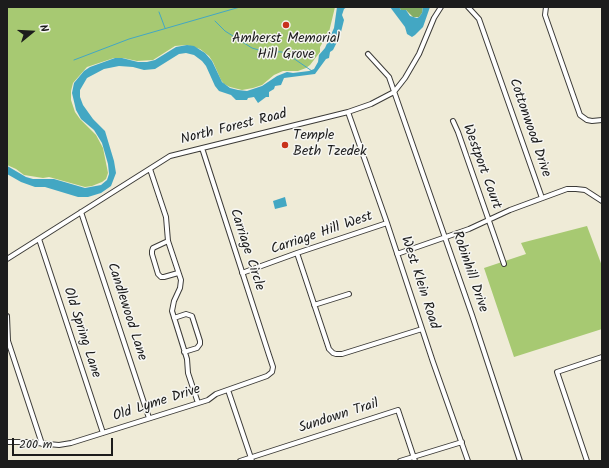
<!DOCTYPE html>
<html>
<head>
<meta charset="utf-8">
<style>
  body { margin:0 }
  #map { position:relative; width:609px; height:468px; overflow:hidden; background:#efebd7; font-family:Kalam,sans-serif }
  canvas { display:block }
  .frame { position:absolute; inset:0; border:8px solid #1c1c1c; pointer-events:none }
  .north { position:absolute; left:12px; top:12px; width:40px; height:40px; -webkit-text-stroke:3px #f6f6f2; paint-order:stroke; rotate:72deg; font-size:11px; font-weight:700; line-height:16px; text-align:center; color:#1c1c1c }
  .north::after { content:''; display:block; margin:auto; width:14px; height:18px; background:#1c1c1c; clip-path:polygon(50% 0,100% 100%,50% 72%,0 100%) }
  .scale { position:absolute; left:12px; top:438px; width:101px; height:18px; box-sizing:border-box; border:2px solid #1c1c1c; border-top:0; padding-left:5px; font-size:12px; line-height:14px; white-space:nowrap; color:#1c1c1c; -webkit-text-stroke:3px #f6f6f2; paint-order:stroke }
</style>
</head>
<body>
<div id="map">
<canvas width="609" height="468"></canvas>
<div class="frame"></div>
<div class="north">N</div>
<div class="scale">200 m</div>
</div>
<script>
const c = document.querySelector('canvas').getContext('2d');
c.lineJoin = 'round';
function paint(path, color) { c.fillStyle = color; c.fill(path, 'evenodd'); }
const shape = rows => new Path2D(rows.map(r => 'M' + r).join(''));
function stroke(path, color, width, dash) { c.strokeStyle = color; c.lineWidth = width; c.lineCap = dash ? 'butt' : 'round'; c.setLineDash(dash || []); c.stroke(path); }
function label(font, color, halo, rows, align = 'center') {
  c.font = font + ' Kalam,sans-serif'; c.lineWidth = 3; c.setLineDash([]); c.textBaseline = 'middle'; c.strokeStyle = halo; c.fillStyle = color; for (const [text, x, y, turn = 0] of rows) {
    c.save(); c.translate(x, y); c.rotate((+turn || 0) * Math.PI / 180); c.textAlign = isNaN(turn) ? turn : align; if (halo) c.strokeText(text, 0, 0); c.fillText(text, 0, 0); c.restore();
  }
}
const green = shape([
  [7,7,335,7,329,32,320,47,320,52,310,65,306,68,298,71,283,71,274,75,262,85,253,88,242,90,230,87,224,84,221,80,213,62,209,56,200,49,187,45,175,46,153,60,137,61,123,58,114,58,87,67,73,83,71,91,71,100,75,112,80,119,96,135,103,148,108,173,106,179,102,182,92,186,85,187,49,177,43,178,24,175,16,169,7,165],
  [587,226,602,266,602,329,514,357,484,268,526,254,521,243]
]);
const forest = shape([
  [399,7,423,7,422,13,419,17,413,17,406,10,401,10]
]);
const water = shape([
  [337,7,347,7,344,9,342,15,344,20,340,36,333,50,330,52,329,58,326,59,315,74,284,78,281,85,275,86,274,89,269,92,269,97,266,97,258,103,254,97,248,98,247,100,236,100,231,95,219,91,215,86,206,66,202,61,194,55,186,53,179,54,155,69,144,70,133,67,119,66,104,69,87,78,80,90,80,97,83,105,93,119,105,131,114,161,116,173,111,186,101,193,88,197,78,197,45,187,35,187,21,182,7,174,7,166,9,167,26,177,33,179,54,179,85,188,101,185,107,180,109,174,108,164,102,143,94,130,81,119,76,110,72,93,74,83,84,71,90,67,115,58,122,58,138,62,147,62,155,60,176,47,187,45,194,46,205,53,212,61,222,82,230,88,238,90,247,91,262,86,277,76,287,72,293,73,309,71,314,69,318,62,319,55,325,48,334,28],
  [390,7,399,7,401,10,406,10,410,16,417,18,419,17,422,13,423,7,430,7,423,27,415,35,412,37,407,34,405,27],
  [285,197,287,206,275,209,273,201]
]);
const stream = shape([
  [159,12,165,28],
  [215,21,225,31,252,48,262,51,282,52,285,54],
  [293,58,312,71],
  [74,60,129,39,240,7]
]);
const minor = shape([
  [468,7,479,19,542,198],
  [546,7,545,15,580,115,587,120,592,121,602,120],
  [368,54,389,77,472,315,520,461],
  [348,112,387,223,433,362,468,461],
  [453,121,458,132,504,264],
  [150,169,166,217,168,241,181,280,180,288,174,301,172,311,187,359,188,373,198,403],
  [81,212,149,418],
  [39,239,103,433],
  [168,241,153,248,152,251,152,254,158,274,161,277,164,277,178,273],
  [297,253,329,349,333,353,336,354,342,354,422,329],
  [397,254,469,229,510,210,567,189,576,189,585,190,602,201],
  [7,259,170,156,348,112,371,104,394,92,405,78,419,54,434,18,441,7],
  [242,273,297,253,387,223],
  [314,305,349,294],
  [7,316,8,341,42,444],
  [174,318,186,314,192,316,200,341,200,344,197,348,184,352],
  [228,390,252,461],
  [7,442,26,442,59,445,71,443,208,400,216,394,267,376,272,372,273,367,269,355,202,148],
  [240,461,398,410,415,461],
  [400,461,462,442],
  [587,461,557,372,602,357]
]);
const markers = [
  [286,25,4,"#c8321e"],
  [285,145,4,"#c8321e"]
];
const poiNames = [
  ["Amherst Memorial",286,40],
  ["Hill Grove",286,56],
  ["Temple",293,137,"left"],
  ["Beth Tzedek",293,153,"left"]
];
const streetNames = [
  ["North Forest Road",234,128,-14],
  ["Cottonwood Drive",529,128,71],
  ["Westport Court",481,167,70],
  ["Carriage Hill West",322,234,-19],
  ["Carriage Circle",246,250,72],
  ["Robinhill Drive",469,272,71],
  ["West Klein Road",419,283,72],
  ["Candlewood Lane",126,312,72],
  ["Old Spring Lane",81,333,72],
  ["Old Lyme Drive",157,404,-18],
  ["Sundown Trail",339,417,-18]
];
paint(green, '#a7c972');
paint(forest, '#85ad64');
paint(water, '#43a7c3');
stroke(stream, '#43a7c3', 1);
stroke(minor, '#3c3b38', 6);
stroke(minor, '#fff', 4);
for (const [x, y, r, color] of markers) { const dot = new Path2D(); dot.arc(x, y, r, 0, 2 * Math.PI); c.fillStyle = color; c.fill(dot); stroke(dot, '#f6f6f2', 1.5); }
label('14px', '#1c1c1c', '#f6f6f2', poiNames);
label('14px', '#1c1c1c', '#f6f6f2', streetNames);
</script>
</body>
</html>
